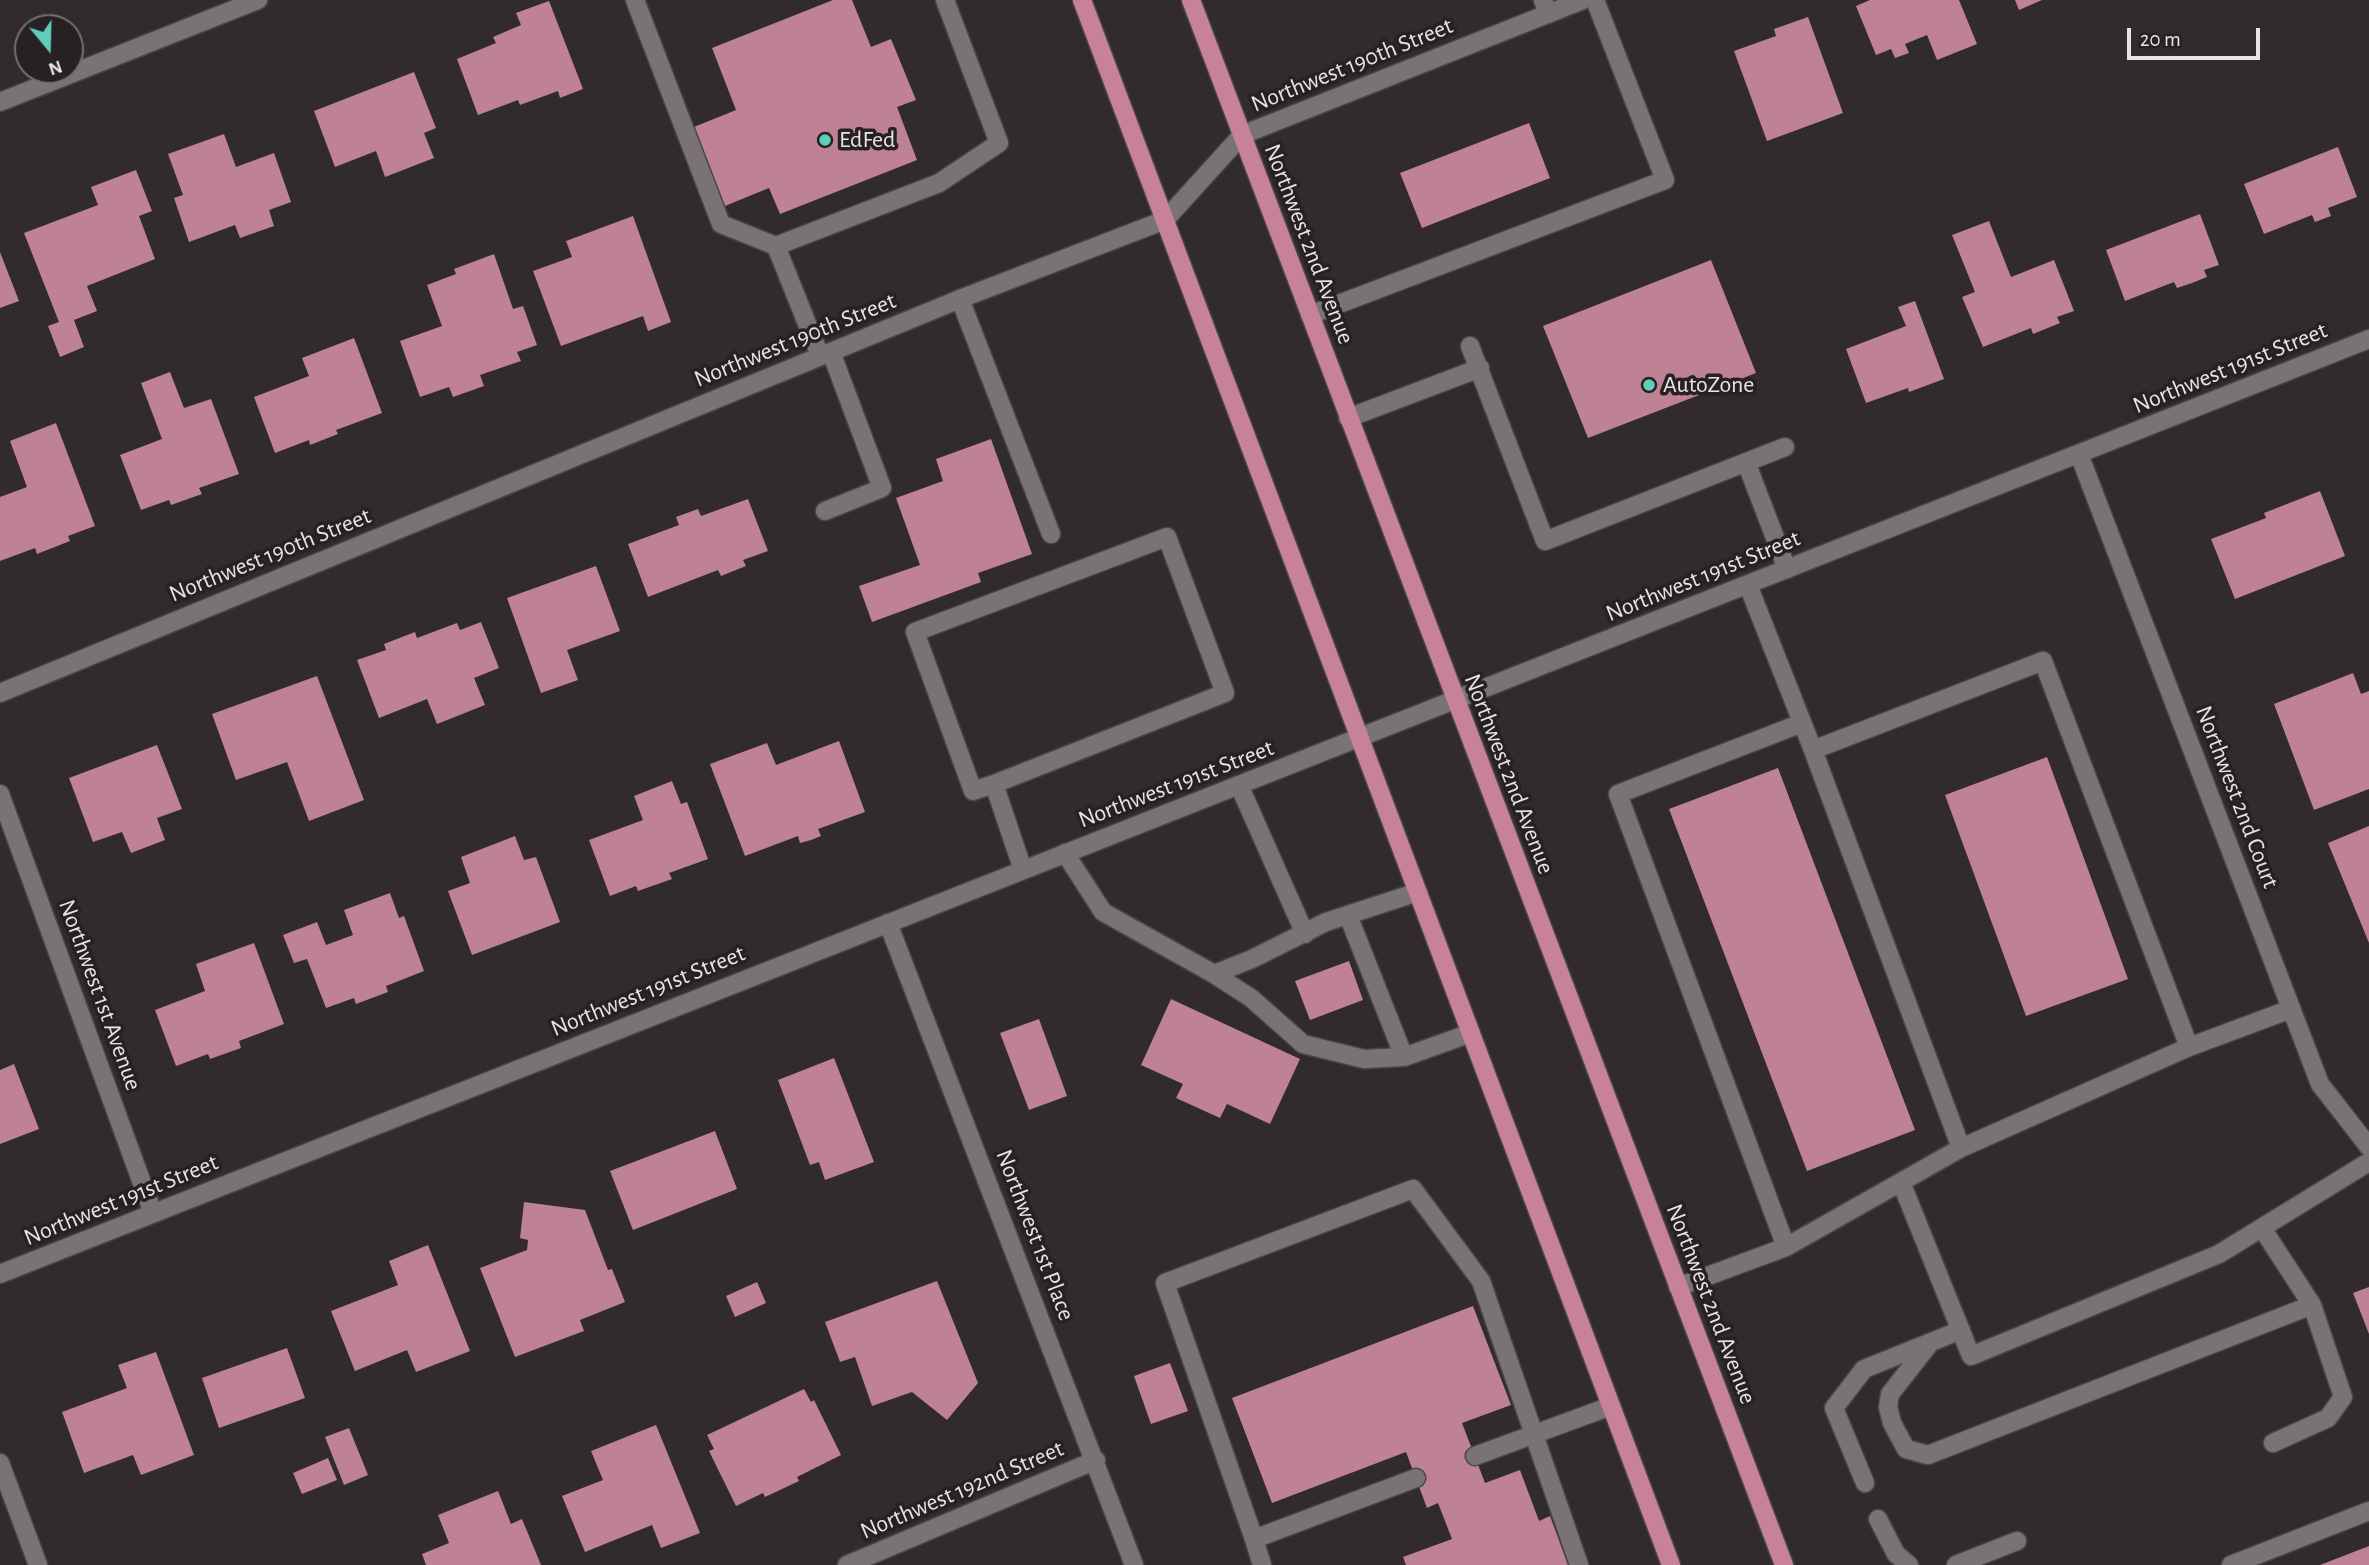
<!DOCTYPE html>
<html>
<head>
<meta charset="utf-8">
<style>
  body { margin:0 }
  #map { position:relative; width:2369px; height:1565px; overflow:hidden; background:#312b2d; font-family:"Alegreya Sans",sans-serif }
  canvas { display:block }
  .north { position:absolute; left:14px; top:14px; width:70px; height:70px; box-sizing:border-box; background:#272123; border:2px solid #746f71; border-radius:50%; rotate:161deg; font-size:19px; font-weight:700; line-height:28px; text-align:center; color:#e8e4e5 }
  .north::after { content:''; display:block; margin:auto; width:24px; height:32px; background:#5cceba; clip-path:polygon(50% 0,100% 100%,50% 72%,0 100%) }
  .scale { position:absolute; left:2127px; top:28px; width:133px; height:32px; box-sizing:border-box; border:4px solid #e8e4e5; border-top:0; padding-left:9px; font-size:21px; line-height:24px; white-space:nowrap; color:#e8e4e5; -webkit-text-stroke:5px #272123; paint-order:stroke }
</style>
</head>
<body>
<div id="map">
<canvas width="2369" height="1565"></canvas>
<div class="north">N</div>
<div class="scale">20 m</div>
</div>
<script>
const c = document.querySelector('canvas').getContext('2d');
c.lineJoin = 'round';
function paint(path, color) { c.fillStyle = color; c.fill(path, 'evenodd'); }
const shape = rows => new Path2D(rows.map(r => 'M' + r).join(''));
function stroke(path, color, width, dash) { c.strokeStyle = color; c.lineWidth = width; c.lineCap = dash ? 'butt' : 'round'; c.setLineDash(dash || []); c.stroke(path); }
function label(font, color, halo, rows, align = 'center') {
  c.font = font + ' "Alegreya Sans",sans-serif'; c.lineWidth = 7; c.setLineDash([]); c.textBaseline = 'middle'; c.strokeStyle = halo; c.fillStyle = color; for (const [text, x, y, turn = 0] of rows) {
    c.save(); c.translate(x, y); c.rotate((+turn || 0) * Math.PI / 180); c.textAlign = isNaN(turn) ? turn : align; if (halo) c.strokeText(text, 0, 0); c.fillText(text, 0, 0); c.restore();
  }
}
const building = shape([
  [833,0,852,0,871,47,891,39,916,100,897,107,917,160,780,214,769,188,720,208,689,129,736,110,712,48],
  [1870,0,1959,0,1977,44,1937,60,1927,35,1905,44,1909,53,1895,58,1891,49,1876,55,1856,6],
  [2015,0,2042,0,2019,10],
  [549,1,583,89,560,98,558,91,520,105,518,100,478,115,457,59,496,43,493,37,521,25,516,13],
  [1808,17,1843,113,1767,141,1734,51,1776,36,1774,29],
  [414,72,436,128,424,133,434,158,385,177,376,151,335,167,314,111],
  [1529,123,1550,178,1422,228,1400,173],
  [224,134,236,167,274,153,291,202,269,210,274,226,240,238,235,225,189,242,174,198,183,195,168,154],
  [2338,147,2357,197,2328,208,2331,216,2315,222,2312,215,2264,234,2244,184],
  [136,170,152,211,139,216,155,259,87,286,97,311,74,320,84,347,60,357,48,326,59,322,24,233,98,205,91,187],
  [2200,214,2219,265,2204,270,2207,277,2192,283,2177,288,2174,282,2125,301,2106,250],
  [633,216,671,322,648,331,643,316,561,346,533,271,572,257,566,241],
  [1989,221,2011,277,2054,260,2074,311,2057,317,2060,323,2033,334,2031,328,1983,347,1962,297,1975,292,1952,235],
  [0,252,19,301,0,308],
  [494,254,513,309,523,306,537,345,517,352,521,361,480,375,484,386,453,397,449,387,420,397,400,341,442,326,427,285,456,274,454,269],
  [1711,260,1756,373,1588,438,1543,326],
  [1915,301,1944,379,1909,392,1908,388,1866,403,1846,349,1906,326,1898,307],
  [354,338,382,413,336,430,338,434,310,445,309,440,275,453,254,397,309,376,302,358],
  [170,372,184,408,211,399,239,474,199,488,202,494,171,505,169,500,141,510,120,455,162,439,141,383],
  [56,423,95,526,68,536,70,541,37,554,35,548,0,561,0,497,27,487,10,441],
  [991,439,1032,554,978,573,981,582,872,622,859,586,920,565,896,498,943,481,936,459],
  [2320,491,2345,556,2235,599,2211,539,2266,518,2264,513],
  [748,499,768,551,743,560,746,566,721,576,718,570,648,597,628,544,679,525,676,517,698,509,701,516],
  [596,566,620,631,567,650,578,680,541,693,507,598],
  [481,622,499,668,474,678,485,705,437,724,427,699,379,718,357,660,386,650,384,644,415,632,417,638,457,623,460,630],
  [2353,673,2361,694,2369,691,2369,789,2314,810,2274,704],
  [317,676,364,800,309,821,287,762,236,780,212,714],
  [839,741,865,812,818,829,821,836,811,840,800,843,798,836,745,856,710,764,767,743,776,765],
  [157,745,182,809,157,818,165,840,131,853,122,832,93,842,69,778],
  [2047,757,2128,979,2026,1016,1945,795],
  [1778,768,1915,1130,1807,1171,1669,809],
  [672,781,681,804,687,802,708,859,669,873,672,879,638,891,636,886,610,896,589,840,643,820,634,796],
  [2369,826,2369,943,2328,843],
  [515,836,524,860,536,857,560,922,472,955,448,891,470,883,461,857],
  [390,893,399,918,404,916,424,971,386,986,388,992,356,1004,354,998,326,1008,307,959,294,963,283,935,317,922,326,945,353,935,344,910],
  [254,943,284,1024,239,1041,241,1048,210,1059,208,1054,176,1066,155,1010,205,991,196,964],
  [1349,961,1363,1000,1310,1020,1295,981],
  [1171,999,1300,1059,1270,1124,1227,1104,1220,1118,1176,1098,1183,1084,1141,1065],
  [1039,1019,1067,1096,1029,1110,1000,1033],
  [834,1058,874,1162,825,1180,819,1162,810,1165,778,1080],
  [14,1064,39,1129,0,1144,0,1070],
  [715,1131,737,1189,633,1230,610,1171],
  [524,1202,585,1210,608,1270,612,1269,625,1302,580,1320,584,1331,515,1357,480,1268,527,1250,528,1240,520,1238],
  [428,1245,470,1351,416,1372,407,1350,355,1371,331,1311,398,1285,389,1261],
  [937,1281,978,1383,947,1420,912,1392,872,1406,855,1357,840,1362,825,1322],
  [757,1282,766,1303,735,1317,726,1296],
  [2369,1287,2369,1334,2353,1293],
  [1473,1306,1511,1405,1462,1423,1485,1483,1520,1470,1539,1521,1550,1516,1568,1565,1406,1565,1403,1557,1452,1539,1438,1503,1427,1508,1406,1452,1272,1503,1232,1398],
  [287,1348,305,1398,219,1428,202,1378],
  [156,1352,194,1455,141,1475,133,1455,84,1473,62,1412,127,1388,118,1365],
  [1170,1363,1188,1411,1151,1424,1134,1376],
  [804,1389,811,1402,814,1400,841,1455,797,1477,799,1481,765,1497,763,1493,736,1506,709,1451,714,1449,707,1435],
  [656,1425,700,1533,661,1548,652,1525,585,1552,562,1496,603,1480,591,1451],
  [349,1428,368,1475,344,1485,325,1437],
  [328,1458,337,1480,302,1494,293,1473],
  [498,1491,511,1524,522,1519,541,1565,426,1565,422,1554,449,1543,438,1515],
  [2369,1546,2369,1565,2320,1565]
]);
const service = shape([
  [635,0,721,224,776,246],
  [1543,0,1548,14],
  [960,299,1051,534],
  [1310,315,1665,180,1595,0],
  [1470,346,1545,541,1785,447],
  [820,356,776,246,939,183,999,143,945,0],
  [1348,418,1480,368],
  [1746,462,1787,569],
  [825,511,882,488,831,352],
  [1748,585,1813,750,2043,661,2189,1047,2291,1009],
  [994,784,1225,693,1167,537,915,632,973,791,994,784,1023,870],
  [1239,785,1305,934],
  [1065,853,1103,912,1214,974,1251,998,1303,1044,1364,1059,1404,1057,1471,1033],
  [1348,915,1404,1057],
  [1214,974,1252,959,1326,922,1418,892],
  [1961,1148,2189,1047],
  [1901,1182,1971,1356,2219,1254,2369,1162],
  [2262,1228,2312,1305,2343,1397,2328,1418,2273,1443],
  [1786,1247,1618,794,1802,723],
  [1678,1287,1786,1247,1961,1148,1813,750],
  [1930,1343,1890,1394,1888,1407,1892,1423,1906,1449,1928,1455,2312,1305],
  [1475,1456,1611,1406],
  [1865,1483,1834,1408,1864,1369,1961,1330],
  [1878,1519,1896,1554,1909,1565],
  [1254,1539,1165,1283,1413,1189,1481,1281,1579,1565],
  [1262,1565,1254,1539,1416,1478],
  [1956,1565,2017,1541],
  [2231,1565,2369,1511]
]);
const minor = shape([
  [0,102,258,0],
  [2079,454,2320,1084,2369,1147],
  [0,693,960,299,1165,220,1242,135,1583,0],
  [0,794,153,1213],
  [888,923,1134,1565],
  [0,1463,38,1565],
  [847,1565,1096,1460]
]);
const tertiary = shape([
  [0,1274,2369,339]
]);
const primary = shape([
  [1082,0,1671,1565],
  [1191,0,1784,1565]
]);
const markers = [
  [825,140,7,"#5cceba"],
  [1649,385,7,"#5cceba"]
];
const streetNames = [
  ["Northwest 190th Street",1352,65,-22],
  ["Northwest 2nd Avenue",1309,244,69],
  ["Northwest 190th Street",795,340,-22],
  ["Northwest 191st Street",2230,368,-22],
  ["Northwest 190th Street",270,555,-22],
  ["Northwest 191st Street",1703,576,-22],
  ["Northwest 2nd Avenue",1509,774,69],
  ["Northwest 191st Street",1176,784,-21],
  ["Northwest 2nd Court",2237,797,69],
  ["Northwest 191st Street",648,991,-22],
  ["Northwest 1st Avenue",100,995,70],
  ["Northwest 191st Street",121,1200,-22],
  ["Northwest 1st Place",1035,1235,69],
  ["Northwest 2nd Avenue",1711,1304,69],
  ["Northwest 192nd Street",962,1490,-23]
];
const poiNames = [
  ["EdFed",839,140],
  ["AutoZone",1663,385]
];
paint(building, '#be8294');
stroke(service, '#4b4647', 21);
stroke(minor, '#4b4647', 21);
stroke(tertiary, '#4b4647', 21);
stroke(primary, '#4b4647', 21);
stroke(service, '#7a7375', 18);
stroke(minor, '#7a7375', 18);
stroke(tertiary, '#7a7375', 18);
stroke(primary, '#c78198', 18);
for (const [x, y, r, color] of markers) { const dot = new Path2D(); dot.arc(x, y, r, 0, 2 * Math.PI); c.fillStyle = color; c.fill(dot); stroke(dot, '#272123', 2.5); }
label('24px', '#e8e4e5', '#272123', streetNames);
label('24px', '#e8e4e5', '#272123', poiNames, 'left');
</script>
</body>
</html>
